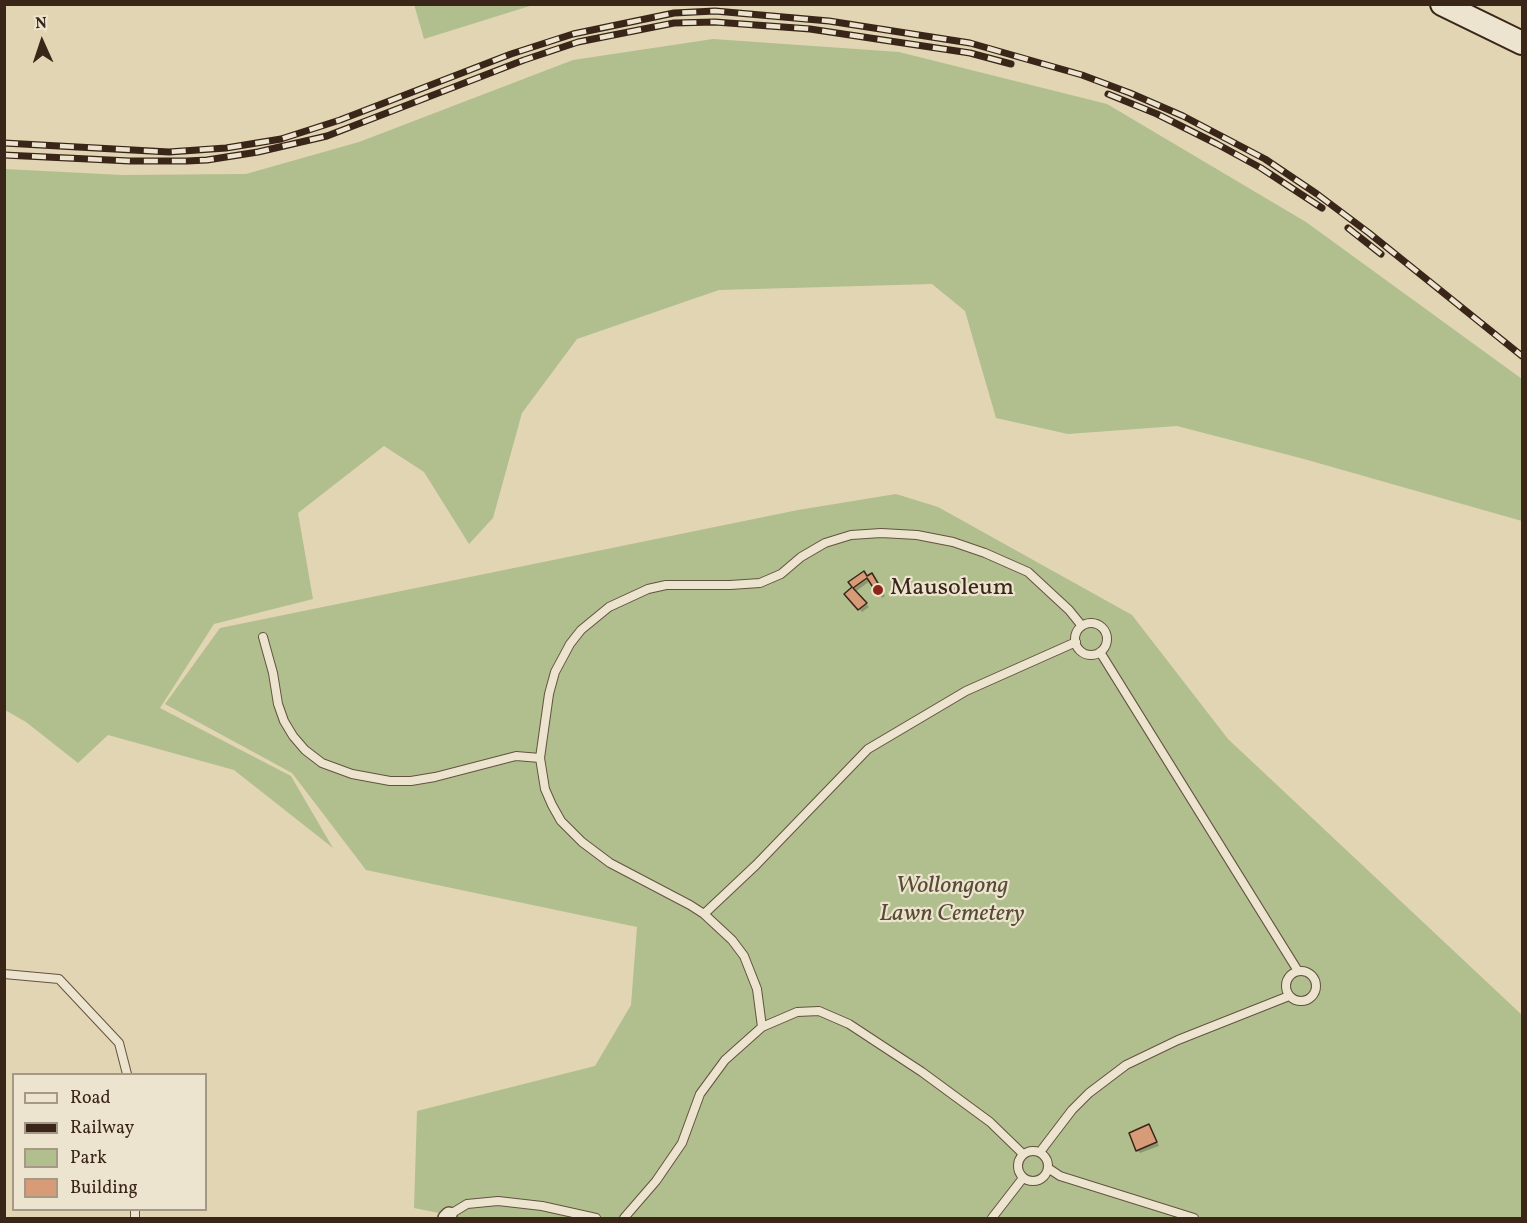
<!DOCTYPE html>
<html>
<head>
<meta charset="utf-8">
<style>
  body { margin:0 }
  #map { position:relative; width:1527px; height:1223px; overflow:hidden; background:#e2d5b3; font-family:Vollkorn,serif }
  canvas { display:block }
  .frame { position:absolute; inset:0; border:6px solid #3a2619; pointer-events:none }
  .legend { position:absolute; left:12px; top:1073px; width:195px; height:138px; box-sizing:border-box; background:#ece4ce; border:2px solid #a59886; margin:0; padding:8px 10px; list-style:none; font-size:18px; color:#3a2619 }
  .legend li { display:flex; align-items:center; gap:12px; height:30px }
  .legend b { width:30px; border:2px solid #a59886 }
  .north { position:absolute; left:12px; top:12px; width:60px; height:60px; -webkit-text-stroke:4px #ece4ce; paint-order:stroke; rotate:357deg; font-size:16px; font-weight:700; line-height:24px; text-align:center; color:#3a2619 }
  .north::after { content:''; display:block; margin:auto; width:21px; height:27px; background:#3a2619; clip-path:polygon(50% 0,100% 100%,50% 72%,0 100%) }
</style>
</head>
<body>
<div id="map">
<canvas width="1527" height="1223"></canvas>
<div class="frame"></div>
<ul class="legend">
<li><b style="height:8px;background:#ece4ce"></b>Road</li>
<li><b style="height:8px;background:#3a2619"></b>Railway</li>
<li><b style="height:16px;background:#b1be8e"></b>Park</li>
<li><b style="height:16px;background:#d79b78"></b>Building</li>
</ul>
<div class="north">N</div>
</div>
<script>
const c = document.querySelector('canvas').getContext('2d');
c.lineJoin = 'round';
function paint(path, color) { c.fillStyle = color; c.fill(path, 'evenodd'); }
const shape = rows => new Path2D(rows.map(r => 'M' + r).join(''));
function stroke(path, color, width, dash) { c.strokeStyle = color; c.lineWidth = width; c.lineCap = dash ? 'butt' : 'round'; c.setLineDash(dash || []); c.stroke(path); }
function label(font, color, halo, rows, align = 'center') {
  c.font = font + ' Vollkorn,serif'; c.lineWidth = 4.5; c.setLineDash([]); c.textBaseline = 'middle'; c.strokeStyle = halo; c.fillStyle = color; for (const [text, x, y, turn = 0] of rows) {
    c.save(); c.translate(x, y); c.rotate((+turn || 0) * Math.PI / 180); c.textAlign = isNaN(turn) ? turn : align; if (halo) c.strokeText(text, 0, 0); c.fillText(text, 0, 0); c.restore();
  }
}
const green = shape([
  [414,4,533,4,533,5,424,39],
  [713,39,899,52,1107,104,1306,222,1522,379,1522,521,1304,459,1177,426,1068,434,996,418,965,311,932,284,719,290,577,339,522,413,493,518,469,544,424,472,384,446,298,513,313,599,214,624,160,708,291,776,333,848,234,770,108,735,78,763,26,722,5,710,5,169,122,175,246,174,359,142,573,60],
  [896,494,938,507,1132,615,1228,739,1522,1015,1522,1218,452,1218,449,1215,414,1208,417,1111,595,1066,631,1005,637,927,366,870,292,773,165,704,220,628,798,510]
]);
const shadow = shape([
  [872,575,885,596,882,598,879,594,870,581,855,592,869,607,862,612,846,594],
  [1149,1126,1159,1146,1140,1153,1137,1150]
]);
const building = shape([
  [864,571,867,576,872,573,883,592,878,595,867,578,853,588,867,603,858,610,844,594,852,587,848,582,864,571],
  [1149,1124,1157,1142,1136,1151,1129,1133,1149,1124]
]);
const lane = shape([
  '1075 639a16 16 0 1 1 32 0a16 16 0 1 1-32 0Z',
  [263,637,273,673,278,704,284,721,293,736,305,750,322,763,352,774,390,781,411,781,435,777,516,756,540,758],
  [1100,652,1298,971],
  [704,914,756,865,868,749,966,691,1076,642],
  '1286 986a15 15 0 1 1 30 0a15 15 0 1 1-30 0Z',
  [4,974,59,979,119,1043,127,1074],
  [762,1027,757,989,744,956,732,940,704,914,690,905,610,863,582,842,561,821,552,805,545,789,540,758,549,694,555,672,570,644,581,630,609,607,648,589,666,585,730,585,760,583,781,574,801,557,825,543,851,535,881,533,917,535,953,542,985,553,1028,572,1069,610,1082,626],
  '1018 1166a15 15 0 1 1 30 0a15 15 0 1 1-30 0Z',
  [1040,1152,1072,1110,1089,1093,1126,1065,1178,1040,1289,996],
  [1048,1168,1060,1176,1194,1218],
  [449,1215,467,1204,498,1201,542,1206,596,1218],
  [135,1218,135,1210],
  [624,1218,656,1181,682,1143,700,1094,725,1060,762,1027,797,1012,819,1011,849,1024,922,1072,990,1122,1023,1154],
  [992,1218,1023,1178]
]);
const street = shape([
  [446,1218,449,1215]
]);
const secondary = shape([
  [1442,4,1522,43]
]);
const rail = shape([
  [1108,94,1157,114,1217,144,1261,168,1322,208],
  [4,143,169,152,226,148,281,139,340,120,511,54,573,34,674,13,715,11,829,21,970,43,1082,75,1130,93,1183,116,1265,159,1317,194,1369,233,1522,356],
  [4,155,130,161,187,161,207,160,258,152,327,136,524,60,578,42,674,23,715,22,810,29,970,53,1011,64],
  [1348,228,1381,254]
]);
const markers = [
  [878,590,6,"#8f2418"]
];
const poiNames = [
  ["Mausoleum",890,590]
];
const parkNames = [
  ["Wollongong",952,888],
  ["Lawn Cemetery",952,916]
];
paint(green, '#b1be8e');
paint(shadow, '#0003');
paint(building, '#d79b78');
stroke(building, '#3a2619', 1.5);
stroke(lane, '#645240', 10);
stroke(street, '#645240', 18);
stroke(secondary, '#3a2619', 26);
stroke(lane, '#ece4ce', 8);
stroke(street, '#ece4ce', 15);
stroke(secondary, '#ece4ce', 22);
stroke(rail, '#3a2619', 7);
stroke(rail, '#ece4ce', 4.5, [14]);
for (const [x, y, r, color] of markers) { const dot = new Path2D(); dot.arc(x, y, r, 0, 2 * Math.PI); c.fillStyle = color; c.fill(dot); stroke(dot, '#ece4ce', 2); }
label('24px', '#3a2619', '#ece4ce', poiNames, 'left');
label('italic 24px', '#584c36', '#ece4ce', parkNames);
</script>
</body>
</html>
